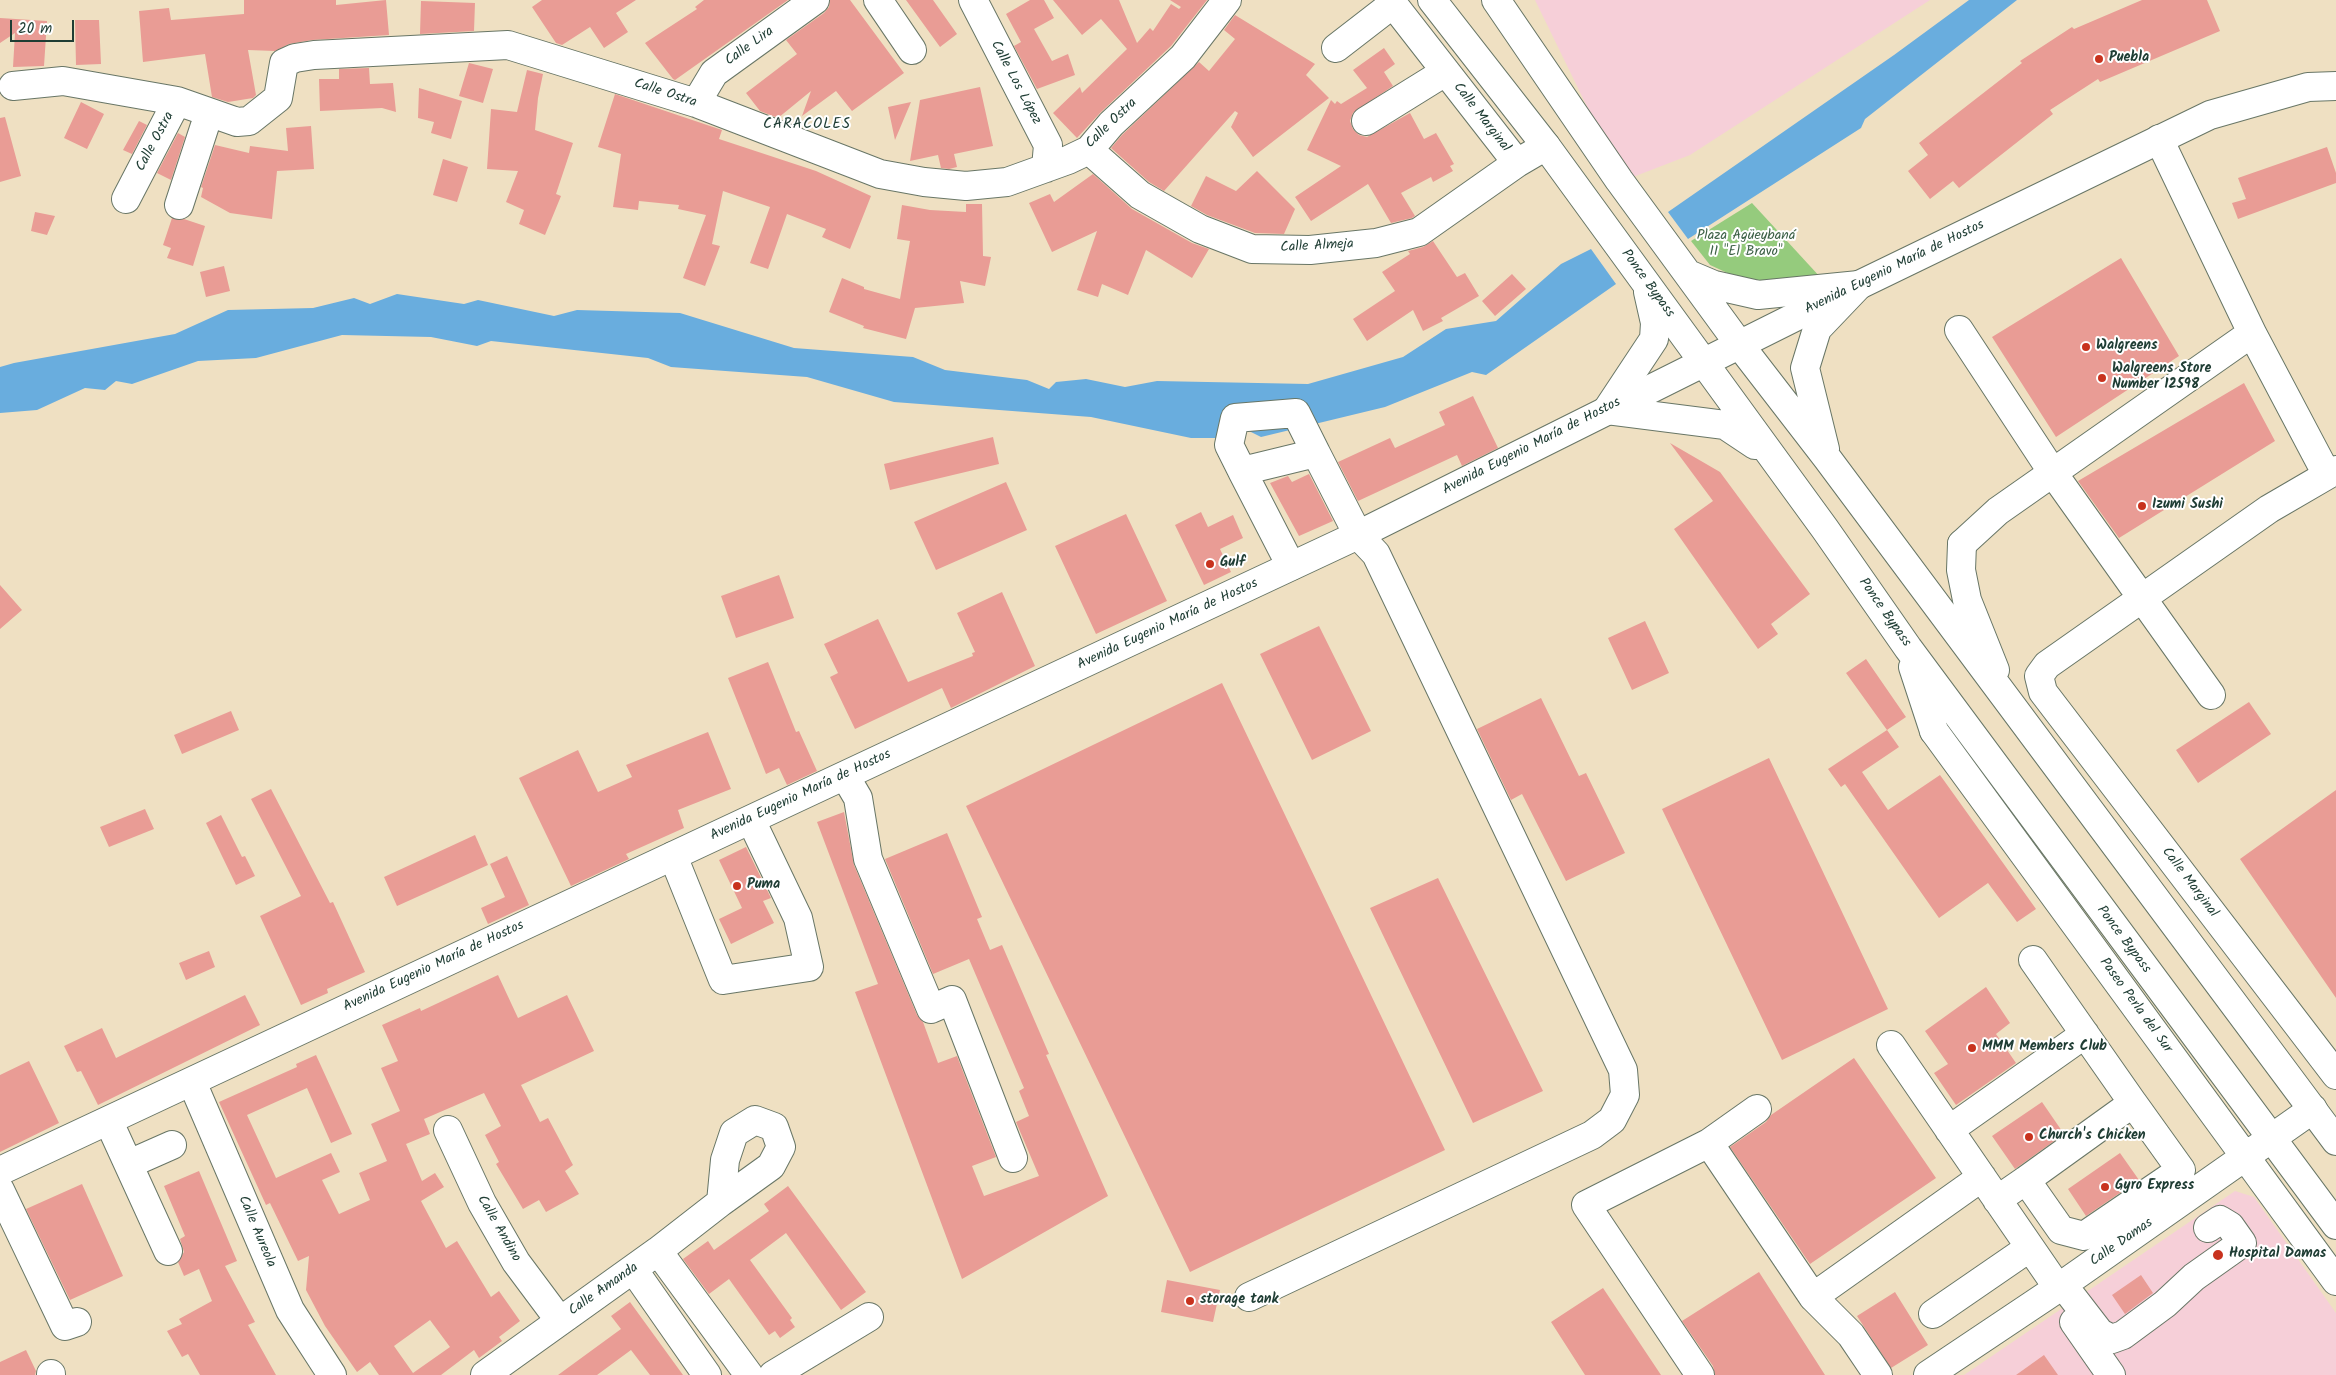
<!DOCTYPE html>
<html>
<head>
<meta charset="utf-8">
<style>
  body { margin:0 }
  #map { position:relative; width:2336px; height:1375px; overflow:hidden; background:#efe0c2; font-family:Kalam,sans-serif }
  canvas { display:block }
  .scale { position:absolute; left:10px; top:20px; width:64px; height:22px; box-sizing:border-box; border:2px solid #1f3d34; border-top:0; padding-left:6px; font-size:15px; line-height:18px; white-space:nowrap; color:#1f3d34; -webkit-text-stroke:4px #fff; paint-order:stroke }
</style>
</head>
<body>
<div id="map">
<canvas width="2336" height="1375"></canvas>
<div class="scale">20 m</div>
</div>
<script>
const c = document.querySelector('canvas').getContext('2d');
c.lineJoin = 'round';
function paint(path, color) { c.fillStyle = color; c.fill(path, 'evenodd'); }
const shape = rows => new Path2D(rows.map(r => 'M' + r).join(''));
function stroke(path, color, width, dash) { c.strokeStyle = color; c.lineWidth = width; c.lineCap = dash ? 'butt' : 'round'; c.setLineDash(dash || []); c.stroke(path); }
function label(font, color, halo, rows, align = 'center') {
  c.font = font + ' Kalam,sans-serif'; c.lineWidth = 4; c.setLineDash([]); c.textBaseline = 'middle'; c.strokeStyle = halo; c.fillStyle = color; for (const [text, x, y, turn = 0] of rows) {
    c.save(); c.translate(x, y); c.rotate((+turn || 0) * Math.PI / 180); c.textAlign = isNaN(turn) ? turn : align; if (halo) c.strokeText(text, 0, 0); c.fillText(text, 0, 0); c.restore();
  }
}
const built = shape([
  [1535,0,1930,0,1690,155,1633,177,1597,127],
  [2235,1191,2254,1197,2336,1313,2336,1375,1964,1375]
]);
const green = shape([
  [1752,203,1821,278,1768,283,1734,276,1710,265,1691,241]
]);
const water = shape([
  [1969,0,2017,0,1865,119,1861,128,1688,239,1668,212,1894,55],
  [1591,249,1616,284,1486,375,1472,372,1385,407,1261,437,1243,428,1225,438,1191,438,1091,417,894,402,807,377,671,367,648,358,491,341,477,346,431,337,342,335,256,358,198,361,132,384,116,381,105,390,85,388,37,410,0,413,0,367,14,363,175,334,228,310,313,308,354,298,370,304,397,294,464,304,478,300,554,316,577,310,680,313,794,348,913,357,945,370,1027,380,1049,389,1056,382,1086,379,1125,387,1157,381,1308,384,1403,357,1446,329,1496,321,1561,264]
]);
const building = shape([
  [244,0,336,0,336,5,386,0,389,35,312,40,289,44,275,51,248,50,256,95,253,98,228,102,212,97,205,54,143,62,139,11,169,8,171,20,244,14],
  [542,0,636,0,616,13,628,32,604,48,590,27,562,45,556,43,532,7],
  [704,0,788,0,675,80,673,79,645,43,697,9,695,7],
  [830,0,850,0,904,73,852,111,836,91,802,116,811,91,778,118,760,111,746,93,797,54,786,40,824,13,829,7],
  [906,0,933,0,957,34,940,47],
  [1030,0,1044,0,1054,18,1034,29,1052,61,1068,54,1075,75,1037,89,1014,46,1021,42,1006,14],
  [1053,0,1119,0,1137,43,1150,28,1153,31,1171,4,1179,9,1181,7,1170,0,1207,0,1171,46,1100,113,1077,138,1053,113,1080,87,1082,93,1127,49,1101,19,1082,35],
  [2142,0,2207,0,2220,31,2100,82,2098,79,2050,110,2053,114,1959,188,1953,181,1930,199,1908,171,1928,155,1919,143,2022,63,2020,61,2072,27,2074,29],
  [421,1,475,3,474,31,420,34],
  [1235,15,1315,64,1306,75,1329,98,1253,157,1231,127,1238,113,1235,111,1164,191,1149,182,1111,148,1122,135,1199,62,1209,71,1235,39,1224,30],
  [0,18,47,21,44,66,13,67,15,33,0,43],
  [75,20,99,20,101,64,76,65],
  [1384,48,1395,64,1384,72,1393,86,1353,113,1350,121,1353,129,1359,135,1367,137,1410,113,1424,139,1436,133,1454,164,1450,166,1453,171,1433,182,1431,177,1401,193,1415,216,1412,218,1391,223,1368,184,1311,221,1295,197,1341,166,1307,150,1331,100,1335,104,1337,101,1341,104,1367,88,1353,70],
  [469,63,493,69,483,103,459,96],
  [369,68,370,84,393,83,396,112,382,108,320,111,319,79,339,79,339,69],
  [527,70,543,74,538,98,535,130,573,143,556,194,561,196,545,235,519,224,524,210,506,202,518,171,487,169,491,109,517,112],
  [980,87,993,146,954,154,957,167,949,169,941,168,938,155,910,161,920,100],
  [419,88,462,101,451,139,431,133,434,122,418,118],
  [615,94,722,130,719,139,816,171,871,196,850,249,822,237,826,229,787,214,768,269,750,263,770,207,723,191,712,244,720,246,705,286,683,278,706,215,678,209,679,205,639,201,638,210,613,207,621,154,598,147],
  [81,102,104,114,87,149,64,138],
  [911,102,895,140,888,107],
  [5,117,21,176,0,182,0,118],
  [139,121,147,125,132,154,123,150],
  [311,126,314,169,277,171,272,219,230,213,201,197,203,188,201,187,215,145,249,153,250,146,288,151,286,128],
  [178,133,185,137,171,180,157,173],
  [2327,147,2336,173,2336,183,2238,219,2232,203,2246,199,2238,178],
  [443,159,468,167,457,202,433,195],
  [1257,171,1295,209,1284,234,1255,233,1207,215,1191,206,1206,176,1236,191],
  [1093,174,1132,209,1192,243,1209,249,1192,278,1146,250,1128,295,1102,284,1098,297,1077,290,1097,231,1052,252,1029,203,1050,194,1054,202],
  [966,204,982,204,983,256,991,257,985,286,960,281,964,303,915,308,906,339,863,328,864,326,829,312,842,278,864,287,864,289,900,299,910,241,897,239,902,205,930,210,966,212],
  [35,212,55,216,47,235,31,231],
  [172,218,184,219,205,226,193,266,167,258,171,248,163,245],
  [1433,241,1457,277,1465,273,1479,296,1441,318,1443,321,1423,331,1413,310,1367,341,1353,319,1395,291,1382,272,1410,254,1408,251,1423,247],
  [2121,258,2179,356,2056,437,1992,337],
  [224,266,230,291,206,297,200,272],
  [1512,274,1526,289,1495,316,1482,301],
  [2244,383,2275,441,2119,538,2078,481],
  [1473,396,1498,448,1462,466,1457,455,1358,501,1338,462,1390,438,1395,448,1445,425,1439,412],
  [993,437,999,464,890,490,884,464],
  [1670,443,1720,472,1810,594,1771,624,1778,634,1758,649,1674,529,1713,501],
  [1309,474,1333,521,1299,536,1270,483,1288,476,1292,482],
  [1006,482,1027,530,936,570,914,522],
  [1201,512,1208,527,1233,515,1243,538,1220,549,1231,572,1204,585,1175,525],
  [1126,514,1167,601,1096,634,1055,546],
  [779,575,794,618,736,638,721,596],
  [0,585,22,610,0,629],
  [1002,592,1035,666,951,708,942,688,855,729,830,677,838,673,824,644,878,619,908,682,973,656,972,653,975,652,957,613],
  [1645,621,1669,673,1632,690,1608,638],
  [1319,626,1371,731,1312,760,1260,654],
  [1866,659,1906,717,1887,730,1846,673],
  [768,662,796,732,799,731,817,771,787,785,779,768,766,774,728,678],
  [1222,683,1445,1150,1190,1272,966,806],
  [1541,698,1579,776,1586,773,1625,853,1566,881,1522,794,1511,800,1477,729],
  [2249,702,2271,734,2198,783,2176,750],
  [231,711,239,730,182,754,174,735],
  [1887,730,1899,747,1862,772,1888,810,1940,775,2036,909,2017,922,1988,883,1939,918,1845,784,1841,787,1828,769],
  [708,732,731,789,678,810,684,828,626,854,629,859,571,886,519,778,578,750,598,792,632,777,626,765],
  [1769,758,1888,1009,1782,1060,1662,809],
  [271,789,330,903,333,902,365,972,327,989,328,993,301,1005,260,916,301,896,251,799],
  [2336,790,2336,998,2240,859],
  [145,809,154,829,109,847,100,827],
  [844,812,854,865,917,1015,923,1022,938,1063,957,1056,996,1157,972,1166,984,1196,1039,1176,1016,1122,1029,1116,1019,1091,1024,1088,969,959,933,974,885,859,947,833,982,917,977,919,990,950,1002,945,1049,1054,1046,1055,1108,1196,962,1279,855,992,878,984,817,822],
  [221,815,242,857,245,856,255,876,236,885,206,823],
  [475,835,488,865,397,906,384,877],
  [746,847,771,898,763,901,774,923,731,944,719,919,742,908,719,860],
  [507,856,529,905,488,924,481,908,505,897,490,864],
  [1438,878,1543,1091,1473,1123,1370,908],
  [209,951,215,967,186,980,179,963],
  [498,975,518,1018,567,995,594,1051,521,1085,540,1122,548,1118,573,1165,565,1171,579,1194,546,1212,539,1200,523,1209,496,1164,499,1162,485,1135,501,1126,484,1093,424,1119,430,1134,406,1144,422,1181,435,1173,444,1187,421,1201,446,1248,457,1241,491,1297,499,1291,520,1321,499,1337,502,1341,479,1358,474,1350,441,1375,379,1375,370,1362,357,1372,325,1326,306,1290,309,1256,298,1261,270,1203,266,1205,219,1102,297,1067,296,1064,316,1055,352,1134,331,1143,307,1088,247,1115,276,1178,331,1153,340,1172,322,1180,339,1214,370,1200,359,1173,387,1161,371,1124,400,1111,381,1068,398,1061,382,1025,420,1008,421,1011],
  [430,1320,450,1347,413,1373,394,1346],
  [1986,987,2010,1023,1996,1034,2016,1063,1956,1105,1934,1073,1948,1064,1925,1031],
  [245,995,260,1025,98,1105,81,1071,77,1072,64,1046,102,1028,116,1058],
  [1854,1058,1936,1178,1810,1264,1730,1147,1766,1122,1771,1115],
  [29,1061,59,1123,0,1152,0,1075],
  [2042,1102,2064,1134,2015,1169,1992,1136],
  [2120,1153,2139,1180,2086,1216,2068,1189],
  [199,1171,237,1261,225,1266,255,1322,248,1325,276,1375,200,1375,188,1354,182,1357,167,1331,182,1324,179,1319,212,1301,199,1269,184,1276,178,1262,184,1252,180,1239,185,1236,164,1186],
  [82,1184,123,1276,70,1300,26,1209],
  [788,1186,866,1292,841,1310,786,1233,750,1260,792,1318,790,1320,795,1327,780,1338,775,1331,769,1335,729,1279,709,1294,683,1259,708,1241,714,1250,769,1211,764,1204],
  [1759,1272,1825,1375,1715,1375,1713,1366,1682,1321],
  [2141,1275,2153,1293,2125,1314,2112,1295],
  [1167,1280,1220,1290,1213,1322,1161,1312],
  [1603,1288,1661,1375,1585,1375,1551,1322],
  [1895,1292,1928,1345,1891,1368,1857,1316],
  [630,1302,683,1375,650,1375,631,1350,597,1375,558,1375,621,1329,611,1316],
  [26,1350,36,1371,35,1375,0,1375,0,1362],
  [2044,1355,2058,1375,2016,1375]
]);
const minor = shape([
  [878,0,912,50],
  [973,0,1048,145,1046,168],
  [1390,0,1517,163],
  [1336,48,1393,4],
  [13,86,63,81,177,101],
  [696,103,714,73,815,0],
  [1366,121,1445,72],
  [2159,139,2252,333,2327,475],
  [1089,150,1140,195,1200,229,1252,249,1310,250,1376,243,1419,232,1517,163,1546,146],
  [126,199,177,101,237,122,249,121,278,98,284,63,295,58,314,55,508,45,696,103,880,174,924,182,966,186,1007,182,1068,160,1089,150,1111,124,1183,57,1227,0],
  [179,205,209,113],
  [1959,330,2053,473,2211,695],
  [2336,470,2269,509,2047,665,2039,676,2043,692,2336,1075],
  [1242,471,1229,445,1235,418,1296,413,1316,453],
  [1962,544,1998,511,2252,333],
  [1934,731,2336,1281],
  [845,776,858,798,868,859,931,1009,952,1000,1013,1158],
  [673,856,723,980,809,967,798,918,751,820],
  [2033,960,2133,1103],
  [1891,1045,2058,1288],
  [192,1082,290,1310,332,1375],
  [109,1122,168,1251],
  [448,1130,482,1203,516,1262,560,1321],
  [1949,1130,2085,1034],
  [1709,1143,1757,1109],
  [129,1164,172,1145],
  [0,1190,65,1326,77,1322],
  [1997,1200,2026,1180,2061,1230,2084,1236,2181,1170,2133,1103,2026,1180],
  [658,1251,749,1375],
  [633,1269,707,1375],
  [2063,1285,2100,1333,2112,1339,2123,1335,2165,1304,2194,1277,2242,1243,2230,1226,2220,1220,2208,1228],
  [1249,1297,1592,1135,1612,1120,1625,1095,1623,1070,1376,554,1358,535,1316,453,1242,471,1291,566],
  [1933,1314,2029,1248],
  [2074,1322,2111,1375],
  [51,1374,51,1375],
  [485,1375,658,1251,721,1202,771,1166,781,1147,774,1127,755,1120,734,1133,725,1160,721,1202],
  [773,1375,869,1317],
  [1700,1375,1586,1205,1709,1143,1813,1297],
  [1878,1375,1851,1335,1813,1297,1982,1177],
  [1928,1375,2058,1288,2313,1109]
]);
const major = shape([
  [0,1171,1358,535,1859,285,2210,115,2308,87,2336,86]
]);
const highway = shape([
  [1432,0,1546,146,1825,529,1908,648,2336,1225],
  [1496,0,1619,180,1739,344,1827,458,2336,1141],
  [1688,274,1714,285,1758,295,1859,285],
  [1648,292,1655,323,1654,339,1607,410,1725,425,1755,445],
  [1825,449,1805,368,1817,329,1859,285],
  [1962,544,1961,570,1967,600,1995,670],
  [1913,667,1934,731]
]);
const markers = [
  [2099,59,5,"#c8321e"],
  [2086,347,5,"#c8321e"],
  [2102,378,5,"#c8321e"],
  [2142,506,5,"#c8321e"],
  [1210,564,5,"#c8321e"],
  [737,886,5,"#c8321e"],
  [1972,1048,5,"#c8321e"],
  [2029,1137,5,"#c8321e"],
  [2105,1187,5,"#c8321e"],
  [2218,1255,6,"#c8321e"],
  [1190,1301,5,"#c8321e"]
];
const streetNames = [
  ["Calle Lira",750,47,-36],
  ["Calle Los López",1015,83,62],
  ["Calle Ostra",665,94,18],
  ["Calle Marginal",1481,118,52],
  ["Calle Ostra",1112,124,-44],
  ["Calle Ostra",156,142,-62],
  ["Calle Almeja",1317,247,-3],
  ["Avenida Eugenio María de Hostos",1895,268,-26],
  ["Ponce Bypass",1647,284,54],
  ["Avenida Eugenio María de Hostos",1532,447,-27],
  ["Ponce Bypass",1884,613,55],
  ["Avenida Eugenio María de Hostos",1168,625,-25],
  ["Avenida Eugenio María de Hostos",801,796,-25],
  ["Calle Marginal",2189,883,53],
  ["Ponce Bypass",2123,940,53],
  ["Avenida Eugenio María de Hostos",434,967,-25],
  ["Paseo Perla del Sur",2135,1006,54],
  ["Calle Andino",498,1229,60],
  ["Calle Aureola",256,1232,67],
  ["Calle Damas",2122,1243,-35],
  ["Calle Amanda",604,1290,-35]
];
const poiNames = [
  ["Puebla",2109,59],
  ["Walgreens",2096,347],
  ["Walgreens Store",2112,370],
  ["Number 12598",2112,386],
  ["Izumi Sushi",2152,506],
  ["Gulf",1220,564],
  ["Puma",747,886],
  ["MMM Members Club",1982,1048],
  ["Church's Chicken",2039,1137],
  ["Gyro Express",2115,1187],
  ["Hospital Damas",2229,1255],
  ["storage tank",1200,1301]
];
const parkNames = [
  ["Plaza Agüeybaná",1746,237],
  ["II \"El Bravo\"",1746,253]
];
const neighbourhoodNames = [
  ["CARACOLES",807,125]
];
paint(built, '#f6cfd8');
paint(green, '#95cb7d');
paint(water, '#69adde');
paint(building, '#e99c95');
stroke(minor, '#687666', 30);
stroke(major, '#687666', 30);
stroke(highway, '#687666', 30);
stroke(minor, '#fff', 28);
stroke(major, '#fff', 28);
stroke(highway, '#fff', 28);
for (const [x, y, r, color] of markers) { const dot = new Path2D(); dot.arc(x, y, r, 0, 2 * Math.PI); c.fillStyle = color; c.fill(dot); stroke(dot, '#fff', 2); }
label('14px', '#1f3d34', '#fff', streetNames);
label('bold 14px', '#1f3d34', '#fff', poiNames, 'left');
label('14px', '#3c6046', '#fff', parkNames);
c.letterSpacing = '1px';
label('15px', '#1f3d34', '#fff', neighbourhoodNames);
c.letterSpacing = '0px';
</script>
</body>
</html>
